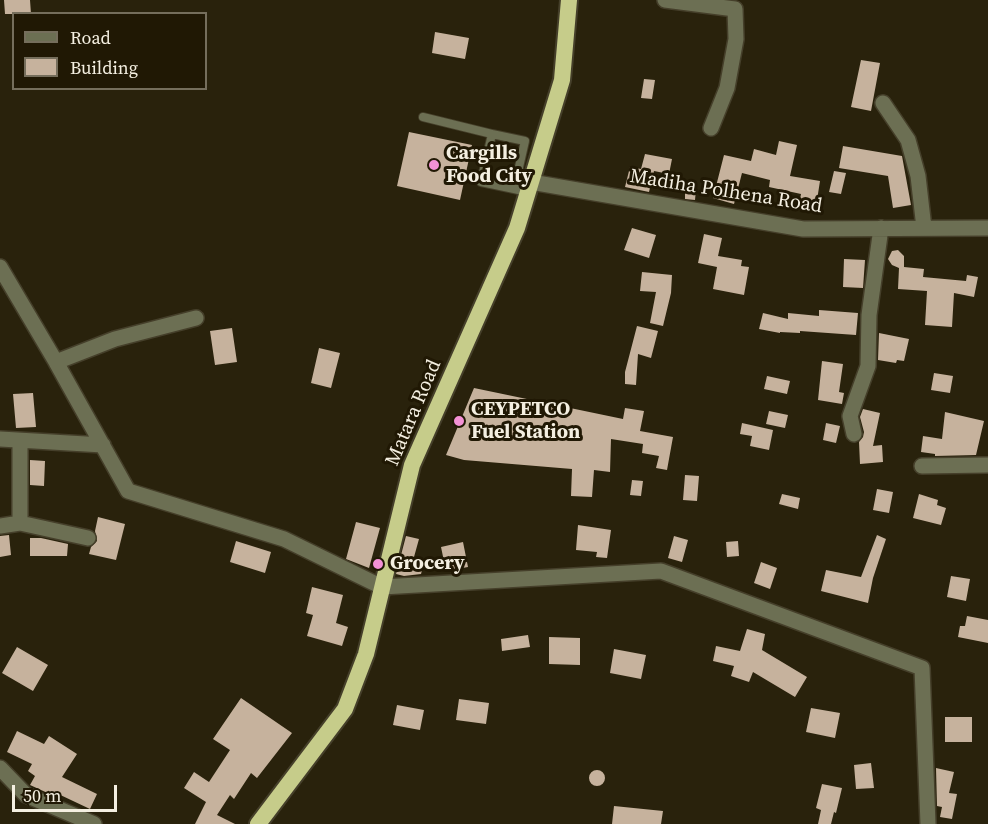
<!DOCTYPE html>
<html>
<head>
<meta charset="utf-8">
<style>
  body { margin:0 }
  #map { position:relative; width:988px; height:824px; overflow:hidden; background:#29220c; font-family:"Source Serif 4",serif }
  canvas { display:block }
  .legend { position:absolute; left:12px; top:12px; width:195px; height:78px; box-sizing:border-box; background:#201804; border:2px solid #756e5c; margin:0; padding:8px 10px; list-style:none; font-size:18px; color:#f4efe1 }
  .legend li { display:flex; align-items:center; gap:12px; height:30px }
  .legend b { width:30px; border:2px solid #756e5c }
  .scale { position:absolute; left:12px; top:785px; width:105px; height:27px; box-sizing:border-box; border:3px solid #f4efe1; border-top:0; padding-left:8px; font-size:18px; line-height:21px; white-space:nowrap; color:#f4efe1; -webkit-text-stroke:4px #201804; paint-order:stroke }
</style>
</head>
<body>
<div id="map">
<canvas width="988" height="824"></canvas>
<ul class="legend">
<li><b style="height:8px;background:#6c6f53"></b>Road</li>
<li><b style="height:16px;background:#c6b29d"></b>Building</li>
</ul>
<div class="scale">50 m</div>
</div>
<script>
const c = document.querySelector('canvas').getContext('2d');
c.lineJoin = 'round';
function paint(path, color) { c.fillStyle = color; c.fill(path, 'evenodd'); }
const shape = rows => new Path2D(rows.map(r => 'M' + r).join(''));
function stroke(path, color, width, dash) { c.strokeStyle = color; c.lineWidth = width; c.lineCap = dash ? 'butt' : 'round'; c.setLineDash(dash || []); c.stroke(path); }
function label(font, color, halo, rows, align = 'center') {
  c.font = font + ' "Source Serif 4",serif'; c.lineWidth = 6; c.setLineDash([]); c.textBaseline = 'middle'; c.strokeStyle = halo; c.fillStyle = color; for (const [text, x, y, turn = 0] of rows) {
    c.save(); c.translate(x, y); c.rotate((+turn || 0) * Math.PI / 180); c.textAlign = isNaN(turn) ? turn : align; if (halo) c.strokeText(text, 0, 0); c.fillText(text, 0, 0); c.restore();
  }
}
const building = shape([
  [4,0,30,0,31,14,5,14],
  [435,32,469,38,465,59,432,53],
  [861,60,880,63,871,111,851,107],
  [644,79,655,80,652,99,641,98],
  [409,132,472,145,460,200,397,186],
  [779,141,797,145,790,176,820,181,815,213,798,210,801,194,769,187,770,180,742,173,734,204,713,198,724,155,751,161,754,149,776,155],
  [843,146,902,156,911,205,893,208,888,176,839,168],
  [645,154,672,159,669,174,654,171,649,192,625,187,630,167,641,169],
  [834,171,846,173,841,194,829,192],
  [685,189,696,189,695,200,685,199],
  [632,228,656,235,649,258,624,250],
  [704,234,722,238,718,256,742,260,741,266,749,267,744,295,713,289,717,267,698,263],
  [898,250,904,256,904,267,924,269,923,277,966,281,967,275,978,277,974,297,954,293,952,327,925,325,927,291,898,289,899,268,892,265,888,259,892,251],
  [844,259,865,260,863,288,843,287],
  [642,272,672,275,671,293,663,326,650,323,656,292,640,291],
  [819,310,858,313,856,335,800,331,800,333,780,332,780,333,759,329,763,313,788,319,788,313,819,316],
  [637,326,658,331,651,358,638,354,636,385,625,384,625,372],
  [232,328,237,362,215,365,210,331],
  [879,333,909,339,904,361,897,360,896,363,878,360],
  [319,348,340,353,331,388,311,383],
  [822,361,843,364,839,392,844,393,842,404,818,400],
  [934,373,953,376,950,393,931,390],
  [767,376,790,381,787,394,764,389],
  [474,388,623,419,625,408,644,411,640,431,673,437,667,470,656,468,659,456,642,453,643,444,611,439,610,472,594,470,592,497,571,496,572,469,464,460,446,455],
  [33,393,36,427,16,428,13,394],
  [863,409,880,413,873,446,882,445,883,462,860,464,859,442,863,437,864,432,860,417],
  [769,411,788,415,785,428,766,424],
  [945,412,984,421,976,455,935,456,935,454,921,452,923,436,942,439],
  [742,423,773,430,769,450,750,446,752,436,740,434],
  [826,423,840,426,836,443,823,440],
  [30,460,45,461,44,486,30,485],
  [685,475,699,476,697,501,683,500],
  [632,480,643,481,641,496,630,495],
  [877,489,893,492,889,513,873,510],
  [782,494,800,498,798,509,779,504],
  [919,494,938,500,937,505,946,508,941,525,913,518],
  [98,517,125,524,116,560,89,554,91,547,97,541,95,531],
  [356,522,380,528,369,568,346,559],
  [578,525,611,530,607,558,596,557,597,552,576,550],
  [9,535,11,555,0,557,0,536],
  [877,535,886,539,873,578,868,603,821,591,826,570,861,577],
  [406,536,419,539,414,557,425,559,421,574,404,576,396,574],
  [674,536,688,540,682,562,668,558],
  [30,538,41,538,68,544,67,556,30,556],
  [236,541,271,552,265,573,230,562],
  [738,541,739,556,727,557,726,542],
  [463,542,468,567,446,571,441,547],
  [761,562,777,568,770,589,754,583],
  [951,576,970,579,966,601,947,597],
  [312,587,343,595,336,623,348,627,342,646,307,636,313,615,306,613],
  [967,616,988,620,988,643,958,637,960,626,965,626],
  [747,629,765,634,762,650,807,677,795,697,753,672,749,682,731,676,734,666,713,661,716,646,740,651],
  [528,635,530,647,502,651,501,639],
  [549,637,580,638,580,665,549,664],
  [17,647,48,665,33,691,2,673],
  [614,649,646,655,641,679,610,673],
  [241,698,292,733,257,778,251,773,234,799,230,795,217,815,235,824,195,824,206,802,184,788,194,772,209,782,230,750,213,739],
  [459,699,489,703,486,724,456,720],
  [397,705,424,710,420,730,393,725],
  [811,708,840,713,835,738,806,732],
  [945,717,972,717,972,742,945,742],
  [17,731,44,744,49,736,77,754,62,777,97,794,90,809,54,792,52,795,30,785,35,776,28,771,32,764,7,752],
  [871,763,874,788,856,789,854,765],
  [936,768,954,772,949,793,957,794,952,819,940,817,942,807,937,806],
  '589 778a8 8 0 1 1 16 0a8 8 0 1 1-16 0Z',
  [822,784,842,788,836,813,834,812,831,824,818,824,821,810,816,808],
  [614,806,663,811,661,824,612,824]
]);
const service = shape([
  [423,117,492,134],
  [514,189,525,141,492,134,481,182,514,189,527,192]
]);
const minor = shape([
  [665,0,735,9,736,39,727,88,711,128],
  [883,103,908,140,918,176,924,228],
  [531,182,803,229,988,228],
  [0,267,56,362,128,491,284,539,382,587,661,571,922,668,928,824],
  [56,362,115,339,196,318],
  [854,434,850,416,868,366,869,315,881,228],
  [0,439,103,445],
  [922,466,988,465],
  [20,523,88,538],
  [0,526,20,523,20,441],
  [0,768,26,795,94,824]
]);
const trunk = shape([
  [258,824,345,709,366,654,412,465,517,228,562,80,569,0]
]);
const markers = [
  [434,165,6,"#f391d5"],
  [459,421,6,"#f391d5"],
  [378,564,6,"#f391d5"]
];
const poiNames = [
  ["Cargills",446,154],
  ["Food City",446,177],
  ["CEYPETCO",471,410],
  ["Fuel Station",471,433],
  ["Grocery",390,564]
];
const streetNames = [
  ["Madiha Polhena Road",726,192,9],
  ["Matara Road",414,413,-67]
];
paint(building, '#c6b29d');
stroke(service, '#453f2a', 10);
stroke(minor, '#453f2a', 18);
stroke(trunk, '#453f2a', 20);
stroke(service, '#6c6f53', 8);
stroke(minor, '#6c6f53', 15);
stroke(trunk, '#c6cc8a', 16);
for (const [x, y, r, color] of markers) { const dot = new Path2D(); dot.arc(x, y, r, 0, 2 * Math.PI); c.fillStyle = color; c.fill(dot); stroke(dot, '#201804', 2); }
label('bold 20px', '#f4efe1', '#201804', poiNames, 'left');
label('20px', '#f4efe1', '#201804', streetNames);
</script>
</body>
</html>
